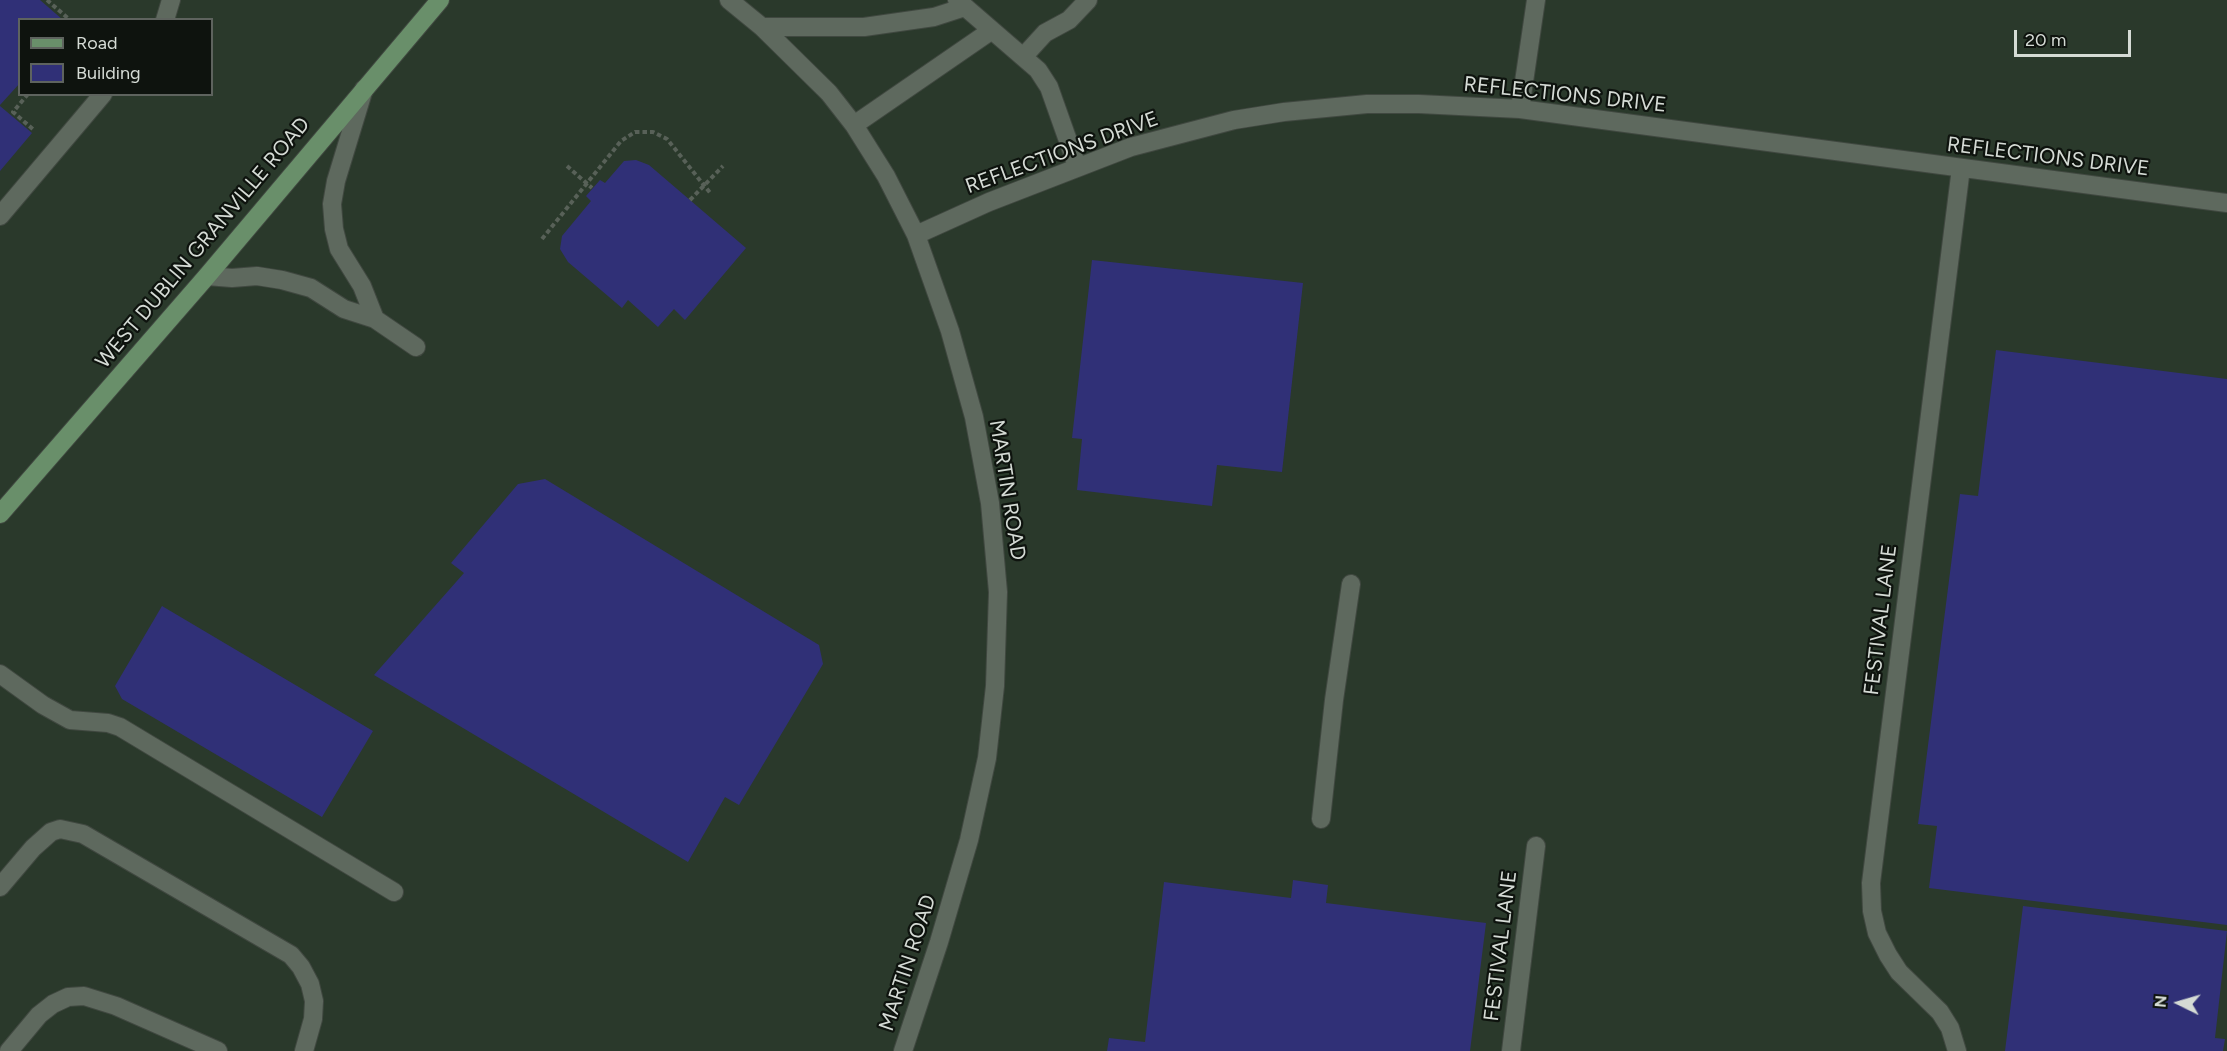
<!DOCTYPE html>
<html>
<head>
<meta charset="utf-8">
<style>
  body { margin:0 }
  #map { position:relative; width:2227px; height:1051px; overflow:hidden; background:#222c22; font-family:Figtree,sans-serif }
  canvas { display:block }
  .legend { position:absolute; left:18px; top:18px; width:195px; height:78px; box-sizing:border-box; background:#0e130e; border:2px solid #5e635e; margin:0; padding:8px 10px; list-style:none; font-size:18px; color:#d5dbd5 }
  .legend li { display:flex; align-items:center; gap:12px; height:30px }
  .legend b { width:30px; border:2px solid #5e635e }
  .north { position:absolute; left:2149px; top:973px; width:60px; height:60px; -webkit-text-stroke:4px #0e130e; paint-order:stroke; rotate:275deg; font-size:16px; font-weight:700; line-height:24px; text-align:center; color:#d5dbd5 }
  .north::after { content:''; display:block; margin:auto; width:21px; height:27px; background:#d5dbd5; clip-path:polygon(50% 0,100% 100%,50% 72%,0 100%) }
  .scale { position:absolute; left:2014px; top:30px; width:117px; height:27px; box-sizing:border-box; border:3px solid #d5dbd5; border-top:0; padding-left:8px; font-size:18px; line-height:21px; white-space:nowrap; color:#d5dbd5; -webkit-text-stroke:4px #0e130e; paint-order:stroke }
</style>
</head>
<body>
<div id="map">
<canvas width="2227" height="1051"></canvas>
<ul class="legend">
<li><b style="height:8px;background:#698f6a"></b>Road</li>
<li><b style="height:16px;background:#303077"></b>Building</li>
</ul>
<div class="north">N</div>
<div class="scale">20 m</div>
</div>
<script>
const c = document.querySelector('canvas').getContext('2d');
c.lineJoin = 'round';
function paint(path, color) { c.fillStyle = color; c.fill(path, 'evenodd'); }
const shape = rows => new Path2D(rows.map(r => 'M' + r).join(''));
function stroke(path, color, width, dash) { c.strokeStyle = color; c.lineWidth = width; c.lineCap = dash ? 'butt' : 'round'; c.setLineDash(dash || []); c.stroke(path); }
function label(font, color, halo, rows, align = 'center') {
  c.font = font + ' Figtree,sans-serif'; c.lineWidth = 4.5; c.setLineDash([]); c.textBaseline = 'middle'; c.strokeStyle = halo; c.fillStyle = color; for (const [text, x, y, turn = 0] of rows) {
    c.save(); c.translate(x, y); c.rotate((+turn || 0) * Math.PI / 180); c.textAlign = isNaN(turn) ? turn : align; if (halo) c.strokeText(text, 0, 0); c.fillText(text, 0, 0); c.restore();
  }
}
const built = shape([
  [0,0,2227,0,2227,1051,0,1051],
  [20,20,212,20,212,94,20,94]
]);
const building = shape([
  [0,0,40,0,63,20,20,20,20,83,0,105],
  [0,106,32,133,0,171],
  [636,160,649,165,746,248,685,320,674,309,658,327,628,300,622,308,568,262,560,249,562,236,591,201,586,196,600,180,605,183,624,161],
  [1092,260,1303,283,1282,472,1217,465,1212,506,1077,490,1082,439,1072,438],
  [1996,350,2227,379,2227,925,1929,888,1937,826,1918,824,1960,494,1978,496],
  [545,479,819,645,823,664,739,805,725,797,688,862,374,675,464,573,451,563,518,484],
  [162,606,373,731,322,817,122,699,115,686],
  [1293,880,1328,885,1326,903,1486,923,1470,1051,1107,1051,1109,1038,1145,1042,1164,882,1291,898],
  [2023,906,2227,931,2215,1038,2225,1039,2223,1051,2005,1051]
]);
const path = shape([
  [47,0,70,20],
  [28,94,13,112,35,131],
  [567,166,592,188],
  [690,200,723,166],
  [542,239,621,141,635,132,653,132,667,139,711,194]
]);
const minor = shape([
  [729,0,762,27,829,93,854,125,886,176,916,235,950,331,974,417,990,503,998,592,995,686,987,758,969,840,939,942,903,1051],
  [957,0,1038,70,1049,87,1077,166],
  [165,20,171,0],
  [762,27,864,27,934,17,965,7],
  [1024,56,1045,33,1069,20,1088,0],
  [364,89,336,181,332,204,334,229,339,249,362,286,375,319],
  [1520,109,1536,0],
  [854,125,992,30],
  [0,216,103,94],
  [916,235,989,202,1131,147,1234,120,1284,112,1367,104,1419,104,1520,109,2227,203],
  [207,276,232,278,257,276,282,280,311,288,344,309,375,319,416,347],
  [0,674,43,705,70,720,108,723,120,727,394,892],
  [1321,819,1334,700,1351,584],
  [0,887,33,848,51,832,60,829,83,834,291,955,301,967,310,984,314,1001,313,1019,304,1051],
  [9,1051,39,1015,53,1004,68,997,84,996,116,1006,218,1051],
  [1511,1051,1536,846],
  [1957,1051,1950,1028,1940,1012,1899,972,1888,955,1877,933,1872,911,1871,883,1961,168]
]);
const major = shape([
  [0,514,207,276,440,0]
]);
const streetNames = [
  ["REFLECTIONS DRIVE",1565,95,6],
  ["REFLECTIONS DRIVE",1062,153,-20],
  ["REFLECTIONS DRIVE",2048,157,7],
  ["WEST DUBLIN GRANVILLE ROAD",203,243,-50],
  ["MARTIN ROAD",1007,490,81],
  ["FESTIVAL LANE",1881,620,-83],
  ["FESTIVAL LANE",1501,946,-83],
  ["MARTIN ROAD",908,963,-72]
];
paint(built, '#2a392b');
paint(building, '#303077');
stroke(minor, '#404840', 20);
stroke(major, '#404840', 20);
stroke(path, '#586158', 4, [4.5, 3]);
stroke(minor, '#5e695e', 18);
stroke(major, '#698f6a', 18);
label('21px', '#d5dbd5', '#0e130e', streetNames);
</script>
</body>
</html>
